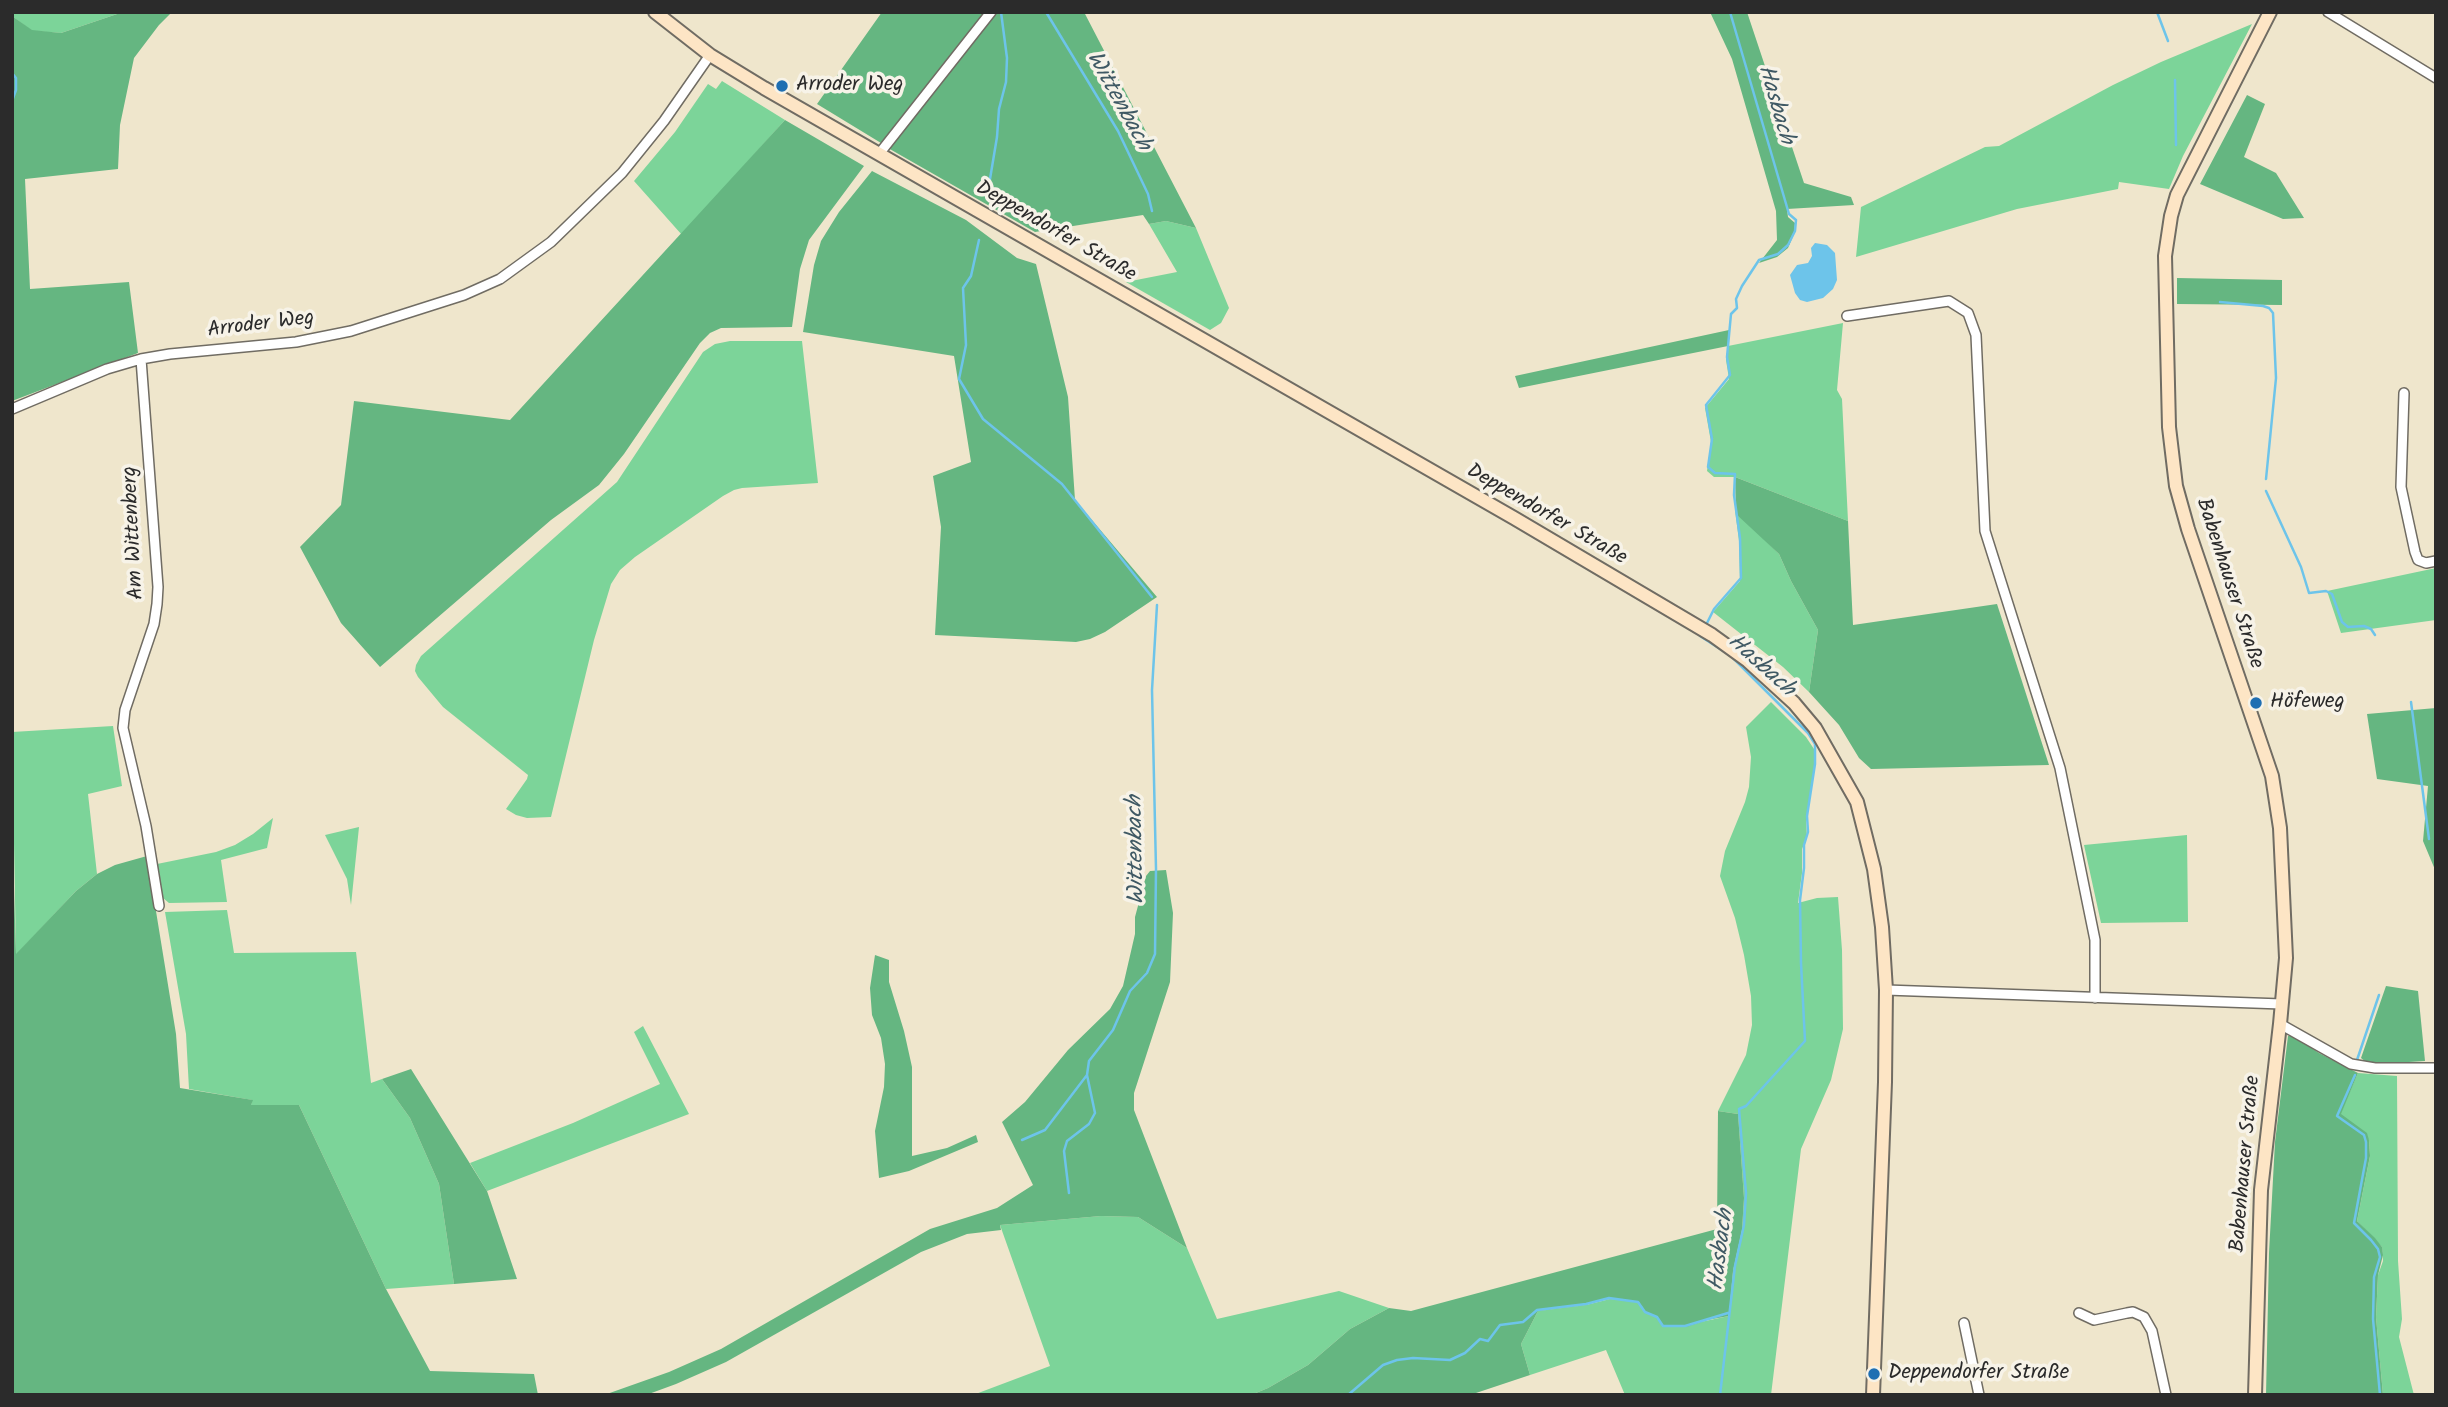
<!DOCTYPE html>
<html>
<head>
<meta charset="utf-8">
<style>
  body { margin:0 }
  #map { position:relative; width:2448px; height:1407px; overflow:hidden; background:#efe6cc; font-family:Kalam,sans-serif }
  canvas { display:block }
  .frame { position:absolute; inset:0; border:14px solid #2b2b2b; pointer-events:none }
</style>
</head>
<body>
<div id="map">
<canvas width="2448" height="1407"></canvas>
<div class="frame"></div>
</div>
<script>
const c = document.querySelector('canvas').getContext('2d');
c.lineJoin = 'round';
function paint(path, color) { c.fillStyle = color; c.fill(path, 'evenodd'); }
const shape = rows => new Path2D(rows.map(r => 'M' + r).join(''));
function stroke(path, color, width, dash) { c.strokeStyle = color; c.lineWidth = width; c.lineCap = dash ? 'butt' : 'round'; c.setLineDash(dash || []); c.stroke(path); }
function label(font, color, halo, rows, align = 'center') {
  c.font = font + ' Kalam,sans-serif'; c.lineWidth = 7; c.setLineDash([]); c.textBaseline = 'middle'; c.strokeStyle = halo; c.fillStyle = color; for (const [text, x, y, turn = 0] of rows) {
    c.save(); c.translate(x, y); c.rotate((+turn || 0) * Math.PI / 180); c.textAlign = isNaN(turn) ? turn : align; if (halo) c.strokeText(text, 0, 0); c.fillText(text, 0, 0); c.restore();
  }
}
const green = shape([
  [12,12,123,12,61,33,32,31,12,16],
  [2252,24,2183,156,2169,189,2119,182,2118,189,2017,209,1856,257,1861,207,1985,147,1999,146,2113,85,2161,62],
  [722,81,785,120,682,235,634,181,675,132,708,84,716,89],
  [1166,221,1196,228,1229,308,1221,323,1210,330,1126,282,1177,272,1149,224],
  [1843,323,1837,390,1842,399,1848,521,1735,477,1714,477,1707,471,1711,442,1705,408,1729,379,1726,360,1728,346],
  [730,341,802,341,818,483,742,488,734,490,723,496,635,557,620,570,611,584,594,640,551,817,527,818,516,815,506,809,527,779,528,775,443,707,418,677,415,671,416,665,421,656,617,482,703,352,715,344],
  [1735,510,1779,554,1791,581,1818,630,1809,692,1783,667,1713,612,1740,581,1739,541],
  [2436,568,2436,620,2341,633,2327,591],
  [1771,702,1806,737,1814,749,1814,769,1806,821,1807,837,1802,849,1802,873,1798,903,1817,898,1838,897,1842,950,1843,1029,1831,1080,1801,1149,1771,1395,1625,1395,1606,1350,1530,1375,1521,1344,1538,1311,1586,1305,1610,1299,1639,1302,1646,1312,1686,1327,1691,1324,1729,1316,1733,1271,1742,1230,1744,1198,1738,1114,1718,1111,1746,1055,1752,1025,1751,996,1744,955,1735,918,1720,876,1725,851,1745,802,1749,787,1751,757,1746,727],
  [113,726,122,786,88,794,97,874,76,891,16,955,12,732],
  [273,818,267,848,221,860,227,902,169,903,163,898,157,864,216,852,235,845,253,834],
  [359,827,351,905,347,879,325,835],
  [2187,835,2188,922,2101,923,2084,845],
  [227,910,234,953,356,952,371,1083,382,1079,410,1118,439,1184,454,1284,386,1289,299,1105,251,1105,252,1100,189,1089,186,1034,165,912],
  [643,1026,689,1114,487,1191,470,1163,573,1123,660,1084,634,1032],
  [2358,1073,2397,1076,2398,1261,2402,1319,2399,1337,2414,1395,2383,1395,2376,1317,2378,1275,2383,1261,2382,1247,2357,1221,2370,1156,2369,1140,2340,1114],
  [1101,1216,1138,1217,1187,1248,1217,1319,1339,1291,1389,1308,1350,1329,1308,1365,1268,1388,1251,1395,973,1395,1050,1366,1000,1225]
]);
const forest = shape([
  [123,12,172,12,159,25,134,58,120,125,118,169,25,179,30,289,129,282,138,353,12,401,12,16,32,30,61,33],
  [882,12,986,12,881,143,817,104],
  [995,12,1084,12,1196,228,1166,221,1149,224,1143,215,1035,232,888,148],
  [1710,12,1747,12,1804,183,1851,197,1854,205,1787,209,1788,217,1795,223,1794,234,1788,248,1777,257,1759,263,1777,240,1776,211,1732,59],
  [2247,95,2265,104,2244,157,2276,173,2304,218,2283,219,2200,184],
  [785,120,864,166,809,240,800,269,792,327,721,328,710,333,700,343,624,454,599,485,551,520,380,667,341,623,300,547,341,505,354,401,510,420],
  [872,171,966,220,1017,258,1036,264,1068,397,1075,500,1157,597,1105,632,1090,639,1076,642,935,635,941,527,933,476,971,462,954,356,803,332,814,265,821,241,839,212],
  [2177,278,2282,280,2282,305,2177,304],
  [1729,330,1728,346,1519,388,1515,376],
  [1735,477,1848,521,1853,625,1997,604,2049,765,1871,769,1859,758,1839,725,1809,692,1818,630,1791,581,1779,554,1736,514],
  [2436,708,2436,872,2423,841,2428,786,2377,779,2367,714],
  [12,819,16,954,76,891,97,874,115,865,147,856,176,1034,180,1088,253,1100,251,1105,299,1105,386,1289,430,1371,534,1374,538,1395,12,1395],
  [1166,870,1173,913,1170,982,1134,1093,1134,1110,1187,1248,1138,1217,1101,1216,1000,1225,1001,1230,967,1234,921,1252,726,1362,676,1384,646,1395,604,1395,669,1372,721,1349,930,1229,997,1208,1033,1185,1002,1122,1025,1102,1068,1050,1110,1009,1123,986,1135,934,1135,917,1146,876,1150,871],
  [875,955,889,960,889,982,904,1031,912,1067,912,1156,947,1148,976,1135,978,1142,909,1171,879,1178,875,1131,884,1087,885,1064,881,1038,872,1015,870,988],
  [2386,986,2418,991,2425,1061,2377,1064,2366,1062,2361,1058],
  [2288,1036,2294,1036,2319,1053,2358,1073,2341,1114,2367,1133,2369,1140,2370,1156,2357,1221,2375,1238,2382,1247,2383,1255,2378,1275,2376,1317,2383,1395,2266,1395,2269,1253,2275,1142],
  [411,1069,487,1191,517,1279,454,1284,439,1184,410,1118,382,1079],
  [1718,1111,1738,1114,1744,1198,1742,1230,1733,1271,1729,1316,1707,1320,1686,1327,1664,1327,1658,1318,1646,1313,1639,1302,1610,1299,1597,1301,1586,1305,1538,1311,1521,1344,1530,1375,1470,1395,1251,1395,1268,1388,1308,1365,1350,1329,1389,1308,1411,1311,1717,1229]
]);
const water = shape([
  [1815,243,1827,245,1835,253,1837,280,1833,289,1823,298,1807,302,1800,300,1795,293,1790,275,1797,265,1808,263,1812,256,1811,248]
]);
const stream = shape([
  [1046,12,1118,131,1148,194,1152,211],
  [2157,12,2168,41],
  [12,73,16,78,16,90,12,101],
  [2175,80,2176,145],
  [987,197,997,137,999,109,1006,82,1007,58,1001,12],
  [979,240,971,276,963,288,966,345,959,379,983,419,1062,484,1152,597],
  [2220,302,2263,306,2269,308,2273,313,2276,378,2266,479],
  [2266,491,2301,567,2309,593,2326,591,2332,594,2342,622,2348,627,2364,626,2371,629,2375,635],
  [1706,625,1714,609,1741,578,1740,538,1734,495,1735,474,1715,473,1708,467,1712,439,1706,405,1730,375,1727,357,1731,314,1737,308,1736,299,1742,286,1759,260,1778,254,1788,245,1795,231,1796,220,1789,214,1730,12],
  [1702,634,1700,636,1731,656,1808,733,1815,744,1815,764,1807,816,1808,832,1804,845,1804,868,1800,900,1801,963,1805,1041,1746,1106,1739,1109,1746,1193,1744,1225,1735,1266,1720,1395],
  [2411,702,2429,839],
  [2357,1060,2379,995],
  [2355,1075,2337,1116,2364,1135,2366,1142,2366,1158,2354,1223,2371,1240,2378,1249,2380,1257,2374,1277,2373,1319,2380,1395],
  [1022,1140,1045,1130,1087,1075],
  [1069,1193,1064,1151,1067,1141,1089,1124,1095,1113,1087,1075,1089,1061,1113,1030,1130,991,1147,973,1155,954,1156,869,1152,690,1157,605],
  [1348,1395,1383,1365,1397,1360,1413,1358,1450,1360,1465,1353,1480,1339,1488,1341,1500,1325,1523,1322,1537,1310,1586,1304,1609,1298,1638,1302,1645,1312,1657,1317,1663,1326,1685,1326,1728,1313]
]);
const street = shape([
  [2328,12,2436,78],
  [879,154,991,12],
  [1847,316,1949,301,1968,313,1976,335,1985,531,2060,768,2095,940,2095,998],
  [141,359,158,587,157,604,154,624,125,710,123,728,146,826,159,906],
  [2404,393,2401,487,2415,552,2418,560,2426,563,2436,561],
  [12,409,107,369,141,359,170,354,296,342,351,331,464,295,500,279,551,242,622,173,664,121,710,55],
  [1886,990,2282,1004],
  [2280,1024,2351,1064,2375,1068,2436,1068],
  [2079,1313,2094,1320,2127,1313,2133,1312,2144,1317,2152,1331,2166,1395],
  [1964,1323,1979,1395]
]);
const secondary = shape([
  [655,12,710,55,764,88,1514,518,1712,635,1748,661,1794,703,1815,728,1857,802,1874,869,1882,927,1886,990,1885,1082,1873,1395],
  [2255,1395,2261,1190,2280,1024,2286,958,2280,828,2272,776,2188,529,2176,486,2169,427,2165,256,2171,216,2177,195,2270,12]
]);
const markers = [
  [782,86,7,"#1f6fb2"],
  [2256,703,7,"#1f6fb2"],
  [1874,1374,7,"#1f6fb2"]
];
const poiNames = [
  ["Arroder Weg",796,86],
  ["Höfeweg",2270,703],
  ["Deppendorfer Straße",1888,1374]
];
const streetNames = [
  ["Deppendorfer Straße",1055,233,30],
  ["Arroder Weg",261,326,-7],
  ["Deppendorfer Straße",1546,516,30],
  ["Am Wittenberg",135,533,-93],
  ["Babenhauser Straße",2228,584,72],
  ["Babenhauser Straße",2247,1164,-85]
];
const waterNames = [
  ["Wittenbach",1117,102,61],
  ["Hasbach",1774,105,74],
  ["Hasbach",1760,667,42],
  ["Wittenbach",1138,850,-91],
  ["Hasbach",1723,1250,-83]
];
paint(green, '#7cd499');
paint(forest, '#65b681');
paint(water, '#6dc4ea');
stroke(stream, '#6dc4ea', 2.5);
stroke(street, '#706c63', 12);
stroke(secondary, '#706c63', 16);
stroke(street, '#fff', 9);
stroke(secondary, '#fde5c5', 12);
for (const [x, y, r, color] of markers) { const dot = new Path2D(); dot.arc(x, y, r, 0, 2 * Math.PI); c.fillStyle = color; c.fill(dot); stroke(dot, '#f7f3e8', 2.5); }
label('21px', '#2b2b2b', '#f7f3e8', poiNames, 'left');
label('21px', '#2b2b2b', '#f7f3e8', streetNames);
label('italic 23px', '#3f5964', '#f7f3e8', waterNames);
</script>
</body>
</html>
